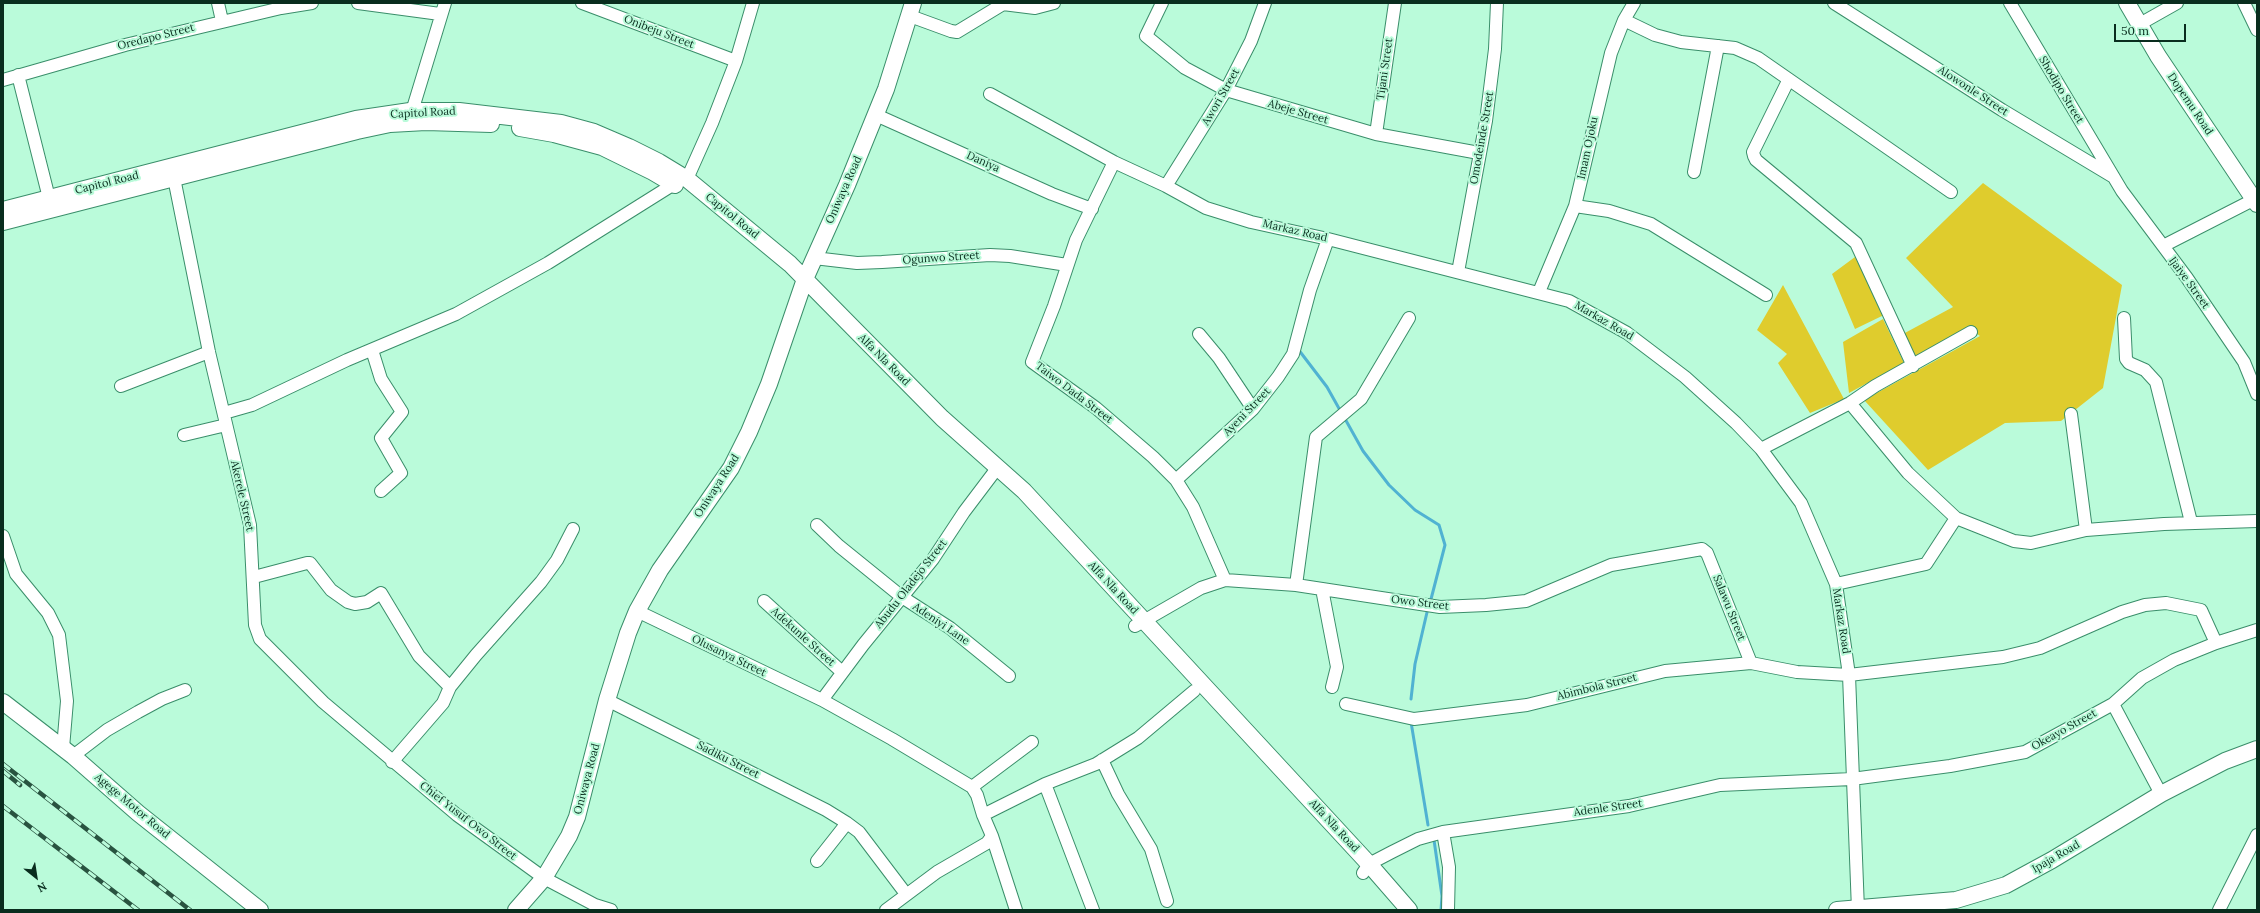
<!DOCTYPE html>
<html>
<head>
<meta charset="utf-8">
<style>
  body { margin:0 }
  #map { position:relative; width:2260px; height:913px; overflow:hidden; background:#bafbda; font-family:Lora,serif }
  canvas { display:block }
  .frame { position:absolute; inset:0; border:4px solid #092d1e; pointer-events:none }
  .north { position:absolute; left:16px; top:857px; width:40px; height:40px; -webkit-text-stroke:3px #bafbda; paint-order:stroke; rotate:150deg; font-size:11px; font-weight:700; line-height:16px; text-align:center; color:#092d1e }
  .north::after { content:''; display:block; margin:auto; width:14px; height:18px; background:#092d1e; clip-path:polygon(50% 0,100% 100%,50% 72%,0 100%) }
  .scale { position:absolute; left:2114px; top:24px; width:72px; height:18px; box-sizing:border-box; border:2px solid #092d1e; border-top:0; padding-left:5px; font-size:12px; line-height:14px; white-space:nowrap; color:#092d1e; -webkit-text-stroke:3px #bafbda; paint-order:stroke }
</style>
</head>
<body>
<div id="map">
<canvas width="2260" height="913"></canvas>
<div class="frame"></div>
<div class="north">N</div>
<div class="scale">50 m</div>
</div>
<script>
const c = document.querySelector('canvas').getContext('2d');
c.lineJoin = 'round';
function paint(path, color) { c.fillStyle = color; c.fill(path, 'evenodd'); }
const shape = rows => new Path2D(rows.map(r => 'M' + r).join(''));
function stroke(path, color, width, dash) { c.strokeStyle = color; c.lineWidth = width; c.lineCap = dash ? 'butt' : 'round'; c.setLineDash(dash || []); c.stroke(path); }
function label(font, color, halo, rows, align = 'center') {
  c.font = font + ' Lora,serif'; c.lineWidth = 4; c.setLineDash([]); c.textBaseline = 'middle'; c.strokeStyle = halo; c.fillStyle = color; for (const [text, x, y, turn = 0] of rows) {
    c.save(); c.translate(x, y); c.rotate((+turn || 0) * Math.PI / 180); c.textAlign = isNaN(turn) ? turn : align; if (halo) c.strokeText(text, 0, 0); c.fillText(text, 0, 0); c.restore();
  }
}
const green = shape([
  [1983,183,2122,285,2103,388,2061,421,2005,423,1928,470,1864,400,1980,336,1969,328,1914,359,1903,334,1953,307,1906,258],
  [1855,257,1884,315,1855,329,1832,274],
  [1783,285,1844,399,1810,413,1778,363,1787,354,1757,330],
  [1883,319,1904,363,1849,393,1843,342]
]);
const stream = shape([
  [1298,349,1327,387,1341,412],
  [1344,417,1363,451,1389,485,1415,510,1439,525,1445,545,1430,603],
  [1411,699,1415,664,1428,608],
  [1411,722,1428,825],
  [1434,840,1442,896,1441,910]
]);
const minor = shape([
  [218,3,222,21],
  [358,3,440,14],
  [582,3,736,61],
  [1162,3,1146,36,1185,68,1226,90,1376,134,1479,153],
  [1834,3,2002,110,2112,176],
  [2010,3,2122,191,2187,278,2244,362,2257,394],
  [2244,3,2257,30],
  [910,16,951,31,957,32,1003,4,1035,8,1054,3],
  [1624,20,1655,35,1681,42,1735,48,1758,58,1951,192],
  [2138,25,2177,3],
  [18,75,51,206],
  [3,80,125,45,281,8,312,3],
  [1788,81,1753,152,1754,156,1756,160,1856,243,1913,366],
  [990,94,1114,162,1166,186,1206,208,1251,222,1328,239,1569,301,1627,333,1685,377,1736,423,1761,449,1801,503,1836,584,1849,675,1858,910],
  [876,115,1052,194,1092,209],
  [410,118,445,3],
  [1376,134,1395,3],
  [1114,162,1076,240,1054,306,1032,362,1096,408,1153,457,1176,480,1193,507,1225,580],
  [1694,172,1718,46],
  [174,178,209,352,250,525,255,625,260,639,323,702,457,815,544,878,595,905,611,910],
  [687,179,712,123,736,61,753,3],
  [1166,186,1226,90,1251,41,1265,3],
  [1575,206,1609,211,1651,224,1766,295],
  [2163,246,2257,198],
  [814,258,857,263,882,262,990,255,1010,256,1067,265],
  [1458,272,1486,121,1495,49,1497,3],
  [1539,292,1575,206,1611,53,1624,20,1634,3],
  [2124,318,2126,359,2129,363,2145,370,2156,382,2191,522],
  [1199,334,1219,358,1253,409],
  [372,350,381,379,402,412,381,438,401,473,381,491],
  [121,386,209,352],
  [1850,403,1908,473,1956,518,2014,541,2031,543,2086,530,2164,524,2257,521],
  [224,413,252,405,347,360,456,314,548,263,674,184],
  [2071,414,2086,530],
  [184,435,226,425],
  [1761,449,1850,403,1875,386,1971,332],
  [1176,480,1253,409,1278,377,1293,354,1310,290,1328,239],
  [817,525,839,546,902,597,950,628,1009,676],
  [3,536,16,574,48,613,59,635,67,701,63,748],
  [254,577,307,563,310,563,331,590,348,602,355,604,367,602,381,593,419,656,450,687],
  [1836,584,1926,564,1956,518],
  [1296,585,1316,437,1361,399,1409,318],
  [1322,589,1337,667,1332,687],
  [764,601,842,672],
  [637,611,822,700,892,739,972,787,977,795,983,815,992,836,1016,910],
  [1135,626,1201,588,1225,580,1296,585,1440,607,1486,605,1526,601,1611,565,1702,549,1707,553,1751,663],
  [607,700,826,810,847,823,859,832,906,894],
  [822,700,863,645,933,559,964,512,998,467],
  [1346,704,1414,719,1527,705,1665,671,1751,663,1797,672,1849,675,2003,657,2040,648,2122,612,2145,605,2166,603,2201,610,2216,643],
  [2113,704,2161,794],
  [73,756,107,730,138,712,162,699,185,690],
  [1102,760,1118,794,1151,849,1167,901],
  [392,762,443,703,450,687,476,655,541,582,557,560,573,529],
  [1045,784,1093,910],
  [972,787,1032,742],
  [983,815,1045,784,1096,764,1138,738,1194,691],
  [1443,832,1449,867,1448,910],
  [817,861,847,823],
  [1363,873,1369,864,1392,852,1418,839,1443,832,1629,806,1720,785,1852,779,1950,766,2025,752,2113,704,2142,678,2174,660,2216,643,2257,630],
  [886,910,937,872,987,843,992,836],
  [2219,910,2257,835]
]);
const secondary = shape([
  [2127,3,2158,56,2257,204],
  [520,128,554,134,602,147,653,172,675,185],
  [3,210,356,119,410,111,459,111,561,123,594,132,629,147,659,162,687,179,790,264,942,418,1024,491,1369,864,1409,910],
  [3,222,357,131,390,124,426,122,491,124],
  [3,702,73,756,138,813,260,910],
  [516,910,544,878,569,836,577,817,607,700,628,633,637,611,660,570,731,468,749,432,769,384,805,279,847,185,886,89,913,3],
  [1837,910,1956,900,2006,885,2052,860,2161,794,2225,761,2257,749]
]);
const rail = shape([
  [3,764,190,910],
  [3,771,20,785],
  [3,806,138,910]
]);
const streetNames = [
  ["Onibeju Street",659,32,21],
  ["Oredapo Street",156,37,-14],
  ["Tijani Street",1385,69,-82],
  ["Shodipo Street",2061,90,59],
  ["Alowonle Street",1973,91,33],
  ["Awori Street",1221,97,-60],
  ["Dopemu Road",2190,104,56],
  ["Abeje Street",1298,112,16],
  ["Capitol Road",423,113,-3],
  ["Omodeinde Street",1482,138,-80],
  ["Imam Ojoku",1588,148,-78],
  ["Daniya",983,162,24],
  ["Capitol Road",107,183,-14],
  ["Oniwaya Road",844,190,-66],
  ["Capitol Road",732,216,39],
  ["Markaz Road",1295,231,13],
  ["Ogunwo Street",941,258,-4],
  ["Ijaiye Street",2189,283,54],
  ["Markaz Road",1604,321,30],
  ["Alfa Nla Road",884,360,45],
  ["Taiwo Dada Street",1074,393,37],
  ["Ayeni Street",1247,412,-46],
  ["Oniwaya Road",717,486,-57],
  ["Akerele Street",242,496,77],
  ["Abudu Oladejo Street",911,584,-52],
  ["Alfa Nla Road",1113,588,47],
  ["Owo Street",1420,603,7],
  ["Salawu Street",1729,608,68],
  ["Markaz Road",1841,621,81],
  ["Adeniyi Lane",941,624,34],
  ["Adekunle Street",803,637,42],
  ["Olusanya Street",729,656,26],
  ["Abimbola Street",1597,687,-14],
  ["Okeayo Street",2064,730,-29],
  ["Sadiku Street",728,760,27],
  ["Oniwaya Road",587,779,-75],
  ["Agege Motor Road",132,806,40],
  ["Adenle Street",1608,808,-8],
  ["Chief Yusuf Owo Street",468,821,38],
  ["Alfa Nla Road",1334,826,47],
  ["Ipaja Road",2056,857,-30]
];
paint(green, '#dfcc2d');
stroke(stream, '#50b2d2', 3);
stroke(minor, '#3a8e6a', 14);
stroke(secondary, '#3a8e6a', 18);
stroke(minor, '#fff', 12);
stroke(secondary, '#fff', 16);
stroke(rail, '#295340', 4.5);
stroke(rail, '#bafbda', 3, [9]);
label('11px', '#092d1e', '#bafbda', streetNames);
</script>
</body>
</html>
